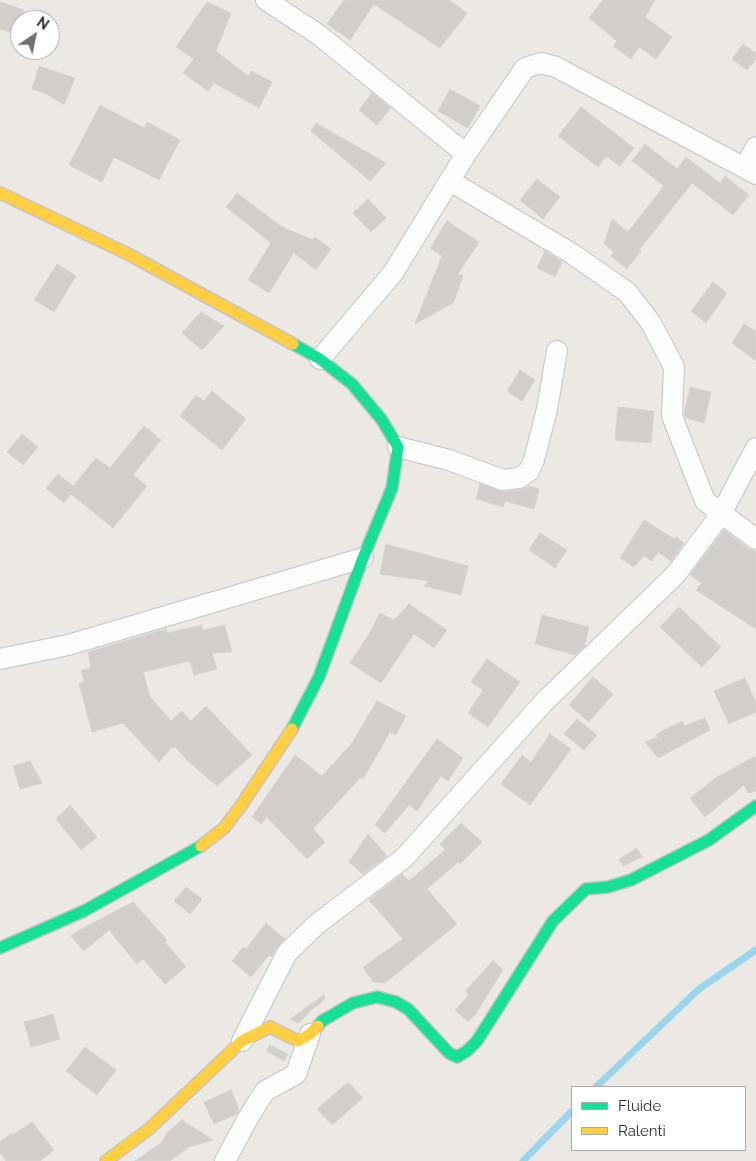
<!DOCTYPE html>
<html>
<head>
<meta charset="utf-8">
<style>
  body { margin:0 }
  #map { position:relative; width:756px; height:1161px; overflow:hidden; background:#ece8e4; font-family:Raleway,sans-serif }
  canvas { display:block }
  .legend { position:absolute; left:571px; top:1086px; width:175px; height:65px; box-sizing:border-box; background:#fff; border:1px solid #ababab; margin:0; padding:6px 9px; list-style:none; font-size:15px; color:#2e2e2e }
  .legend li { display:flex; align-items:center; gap:10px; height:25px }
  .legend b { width:25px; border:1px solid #ababab }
  .north { position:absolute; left:10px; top:10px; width:50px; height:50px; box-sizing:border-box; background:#fff; border:1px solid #ababab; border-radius:50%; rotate:34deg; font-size:14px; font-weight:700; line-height:20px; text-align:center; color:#2e2e2e }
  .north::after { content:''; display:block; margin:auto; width:18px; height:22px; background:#706f6e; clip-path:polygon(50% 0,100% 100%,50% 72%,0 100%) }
</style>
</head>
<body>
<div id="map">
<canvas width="756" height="1161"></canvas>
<ul class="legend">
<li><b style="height:6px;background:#16e098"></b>Fluide</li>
<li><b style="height:6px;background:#ffcf43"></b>Ralenti</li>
</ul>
<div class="north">N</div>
</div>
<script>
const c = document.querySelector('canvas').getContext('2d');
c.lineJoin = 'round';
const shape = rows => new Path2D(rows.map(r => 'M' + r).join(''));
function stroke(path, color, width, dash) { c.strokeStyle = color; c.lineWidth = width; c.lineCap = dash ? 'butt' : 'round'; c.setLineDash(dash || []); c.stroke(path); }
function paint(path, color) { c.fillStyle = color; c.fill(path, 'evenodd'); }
const stream = shape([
  [596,1087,699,989,756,950],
  [523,1161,572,1111]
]);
const building = shape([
  [344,0,449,0,467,13,440,48,374,4,350,40,327,24,344,0],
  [603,0,655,0,645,17,672,37,656,59,639,47,631,59,613,46,617,41,589,18,603,0],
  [0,2,24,10,16,34,0,29,0,2],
  [207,2,231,13,216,51,248,76,251,71,272,82,259,108,214,83,208,91,183,73,194,59,176,47,207,2],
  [743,44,756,53,756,59,747,70,732,59,743,44],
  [39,66,75,78,64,105,45,93,32,89,39,66],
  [450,89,480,106,468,128,438,111,450,89],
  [372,93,391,108,377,125,359,110,372,93],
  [100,105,144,128,147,122,180,140,159,180,114,157,102,182,69,165,100,105],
  [581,107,634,148,620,166,606,156,598,167,558,136,581,107],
  [316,123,386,163,370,181,311,131,316,123],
  [645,144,677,169,686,157,720,183,725,176,749,195,733,215,692,183,639,250,641,251,627,269,611,256,614,252,604,244,612,219,628,232,664,186,632,161,645,144],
  [537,179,560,197,543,219,520,200,537,179],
  [237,193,282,227,313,240,315,237,331,249,316,270,294,253,269,293,248,280,271,243,226,207,237,193],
  [368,199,386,218,371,232,353,213,368,199],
  [447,221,479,242,458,274,463,276,453,303,415,324,442,256,430,248,447,221],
  [545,251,562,262,555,277,537,268,545,251],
  [57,264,76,276,54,312,34,300,57,264],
  [713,282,727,293,706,323,691,311,713,282],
  [201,312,224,326,202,350,182,333,201,312],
  [744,324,756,331,756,361,732,343,744,324],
  [520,370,535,380,522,401,507,391,520,370],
  [690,387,711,392,704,423,686,418,684,414,690,387],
  [212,391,246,419,222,450,180,416,196,395,204,401,212,391],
  [618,407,654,411,651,443,615,440,618,407],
  [144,426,161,440,133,475,147,486,113,528,71,494,64,503,46,488,58,474,73,486,96,458,110,468,144,426],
  [22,434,38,447,23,465,7,452,22,434],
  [480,484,504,492,520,490,529,486,539,489,534,509,505,501,503,507,476,499,480,484],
  [644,520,674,539,676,537,684,543,671,561,658,552,652,561,644,556,634,567,620,558,644,520],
  [724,530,749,549,756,552,756,629,696,590,702,583,690,575,724,530],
  [540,533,567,550,555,568,529,550,540,533],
  [386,544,468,566,461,595,424,586,429,581,380,574,386,544],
  [409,604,447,630,434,648,414,634,381,683,350,663,368,636,380,613,394,620,409,604],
  [679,607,721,647,702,667,660,627,679,607],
  [542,615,589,627,584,647,575,655,535,644,542,615],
  [202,625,203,630,225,625,232,652,212,653,217,669,194,675,190,661,143,672,150,697,171,721,182,711,191,721,206,706,252,755,217,786,188,761,175,747,173,748,172,747,159,762,123,723,92,732,79,683,84,682,81,670,91,668,88,652,166,629,167,633,202,625],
  [487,659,520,682,488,727,468,713,483,690,471,682,487,659],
  [593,677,613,694,589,722,569,705,593,677],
  [745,678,756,703,756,712,729,724,714,691,745,678],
  [377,701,406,716,396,735,390,732,363,779,361,777,313,829,325,842,307,859,267,817,261,824,252,817,295,755,322,776,352,743,377,701],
  [705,718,710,730,658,758,645,742,658,737,656,734,682,721,685,726,705,718],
  [577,719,597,735,584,750,564,734,577,719],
  [550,734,571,749,530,805,501,784,522,755,531,762,550,734],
  [437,739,463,758,448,781,441,776,417,811,409,805,385,833,375,825,437,739],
  [756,756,756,791,748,793,744,785,705,817,690,798,717,777,756,756],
  [30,761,42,783,20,789,13,766,30,761],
  [70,805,97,837,81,850,56,819,70,805],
  [461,823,482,842,460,864,458,862,427,889,457,924,385,983,373,982,363,967,403,939,369,900,402,874,409,881,445,850,440,844,461,823],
  [368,834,387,856,363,874,349,862,368,834],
  [637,848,642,857,623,866,619,859,637,848],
  [186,887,202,899,190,914,174,901,186,887],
  [133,902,167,940,165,942,186,967,165,984,143,959,137,964,109,930,84,951,71,936,78,931,133,902],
  [266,923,285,939,277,947,271,957,269,955,251,977,232,961,243,947,246,949,266,923],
  [493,961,503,970,475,1015,468,1022,455,1010,469,995,465,991,493,961],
  [324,995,325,997,320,1004,311,1010,300,1022,297,1023,290,1019,324,995],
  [53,1014,60,1039,31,1047,24,1022,53,1014],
  [270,1045,288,1054,284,1061,266,1051,270,1045],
  [85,1047,116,1070,97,1095,66,1071,85,1047],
  [348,1082,363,1098,332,1125,317,1109,348,1082],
  [231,1090,239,1109,237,1114,214,1124,204,1102,231,1090],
  [182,1120,213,1140,189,1147,170,1161,135,1161,161,1143,168,1132,182,1120],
  [32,1122,54,1150,40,1161,6,1161,0,1153,0,1142,12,1133,13,1135,32,1122]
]);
const street = shape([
  [266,0,319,35,466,154],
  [745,167,756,147],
  [450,181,571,253,627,292,651,323,674,367,672,416,705,501,756,539],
  [320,359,393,273,466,154,525,68,541,63,556,67,756,174],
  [398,447,449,460,503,480,519,478,529,471,534,460,547,409,557,351],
  [0,659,68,645,363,558],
  [242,1041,287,953,317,924,404,858,544,702,676,574,721,514,756,448],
  [225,1161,248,1118,265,1091,296,1074,310,1034]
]);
const fast = shape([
  [292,729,319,677,363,558,392,488,398,447,382,420,352,384,320,359,293,344],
  [0,948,84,911,201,846],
  [318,1026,322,1021,353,1003,377,997,396,1002,408,1009,449,1053,457,1057,467,1051,477,1041,553,921,586,889,608,887,631,880,709,840,756,806]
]);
const slow = shape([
  [0,193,128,254,293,344],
  [201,846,224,828,240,807,292,729],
  [106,1161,149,1129,242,1041,270,1027,298,1041,310,1034,318,1026]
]);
stroke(stream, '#99d6ec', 7);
paint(building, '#d1cecb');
stroke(building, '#d7d4d0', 1);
stroke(street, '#c5c4c5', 22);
stroke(fast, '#c5c4c5', 14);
stroke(slow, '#c5c4c5', 14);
stroke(street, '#fcfcfb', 20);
stroke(fast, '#16e098', 11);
stroke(slow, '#ffcf43', 11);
</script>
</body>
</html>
